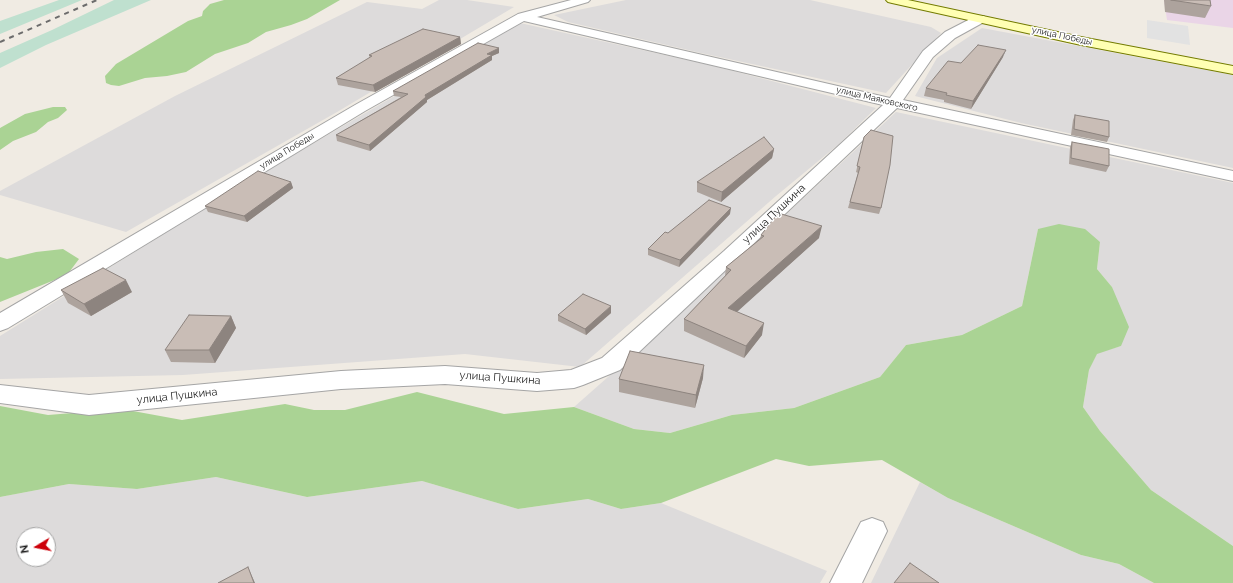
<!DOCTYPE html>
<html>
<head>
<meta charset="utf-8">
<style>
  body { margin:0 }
  #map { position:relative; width:1233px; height:583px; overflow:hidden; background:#f0ebe3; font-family:Raleway,sans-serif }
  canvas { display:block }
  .north { position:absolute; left:16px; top:527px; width:40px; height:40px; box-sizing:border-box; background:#fff; border:1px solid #a5a5a5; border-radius:50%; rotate:260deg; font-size:11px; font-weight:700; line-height:16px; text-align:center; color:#1e1e1e }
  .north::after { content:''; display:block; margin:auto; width:14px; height:18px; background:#cd000a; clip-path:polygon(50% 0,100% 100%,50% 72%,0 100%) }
</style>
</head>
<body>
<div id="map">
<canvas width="1233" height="583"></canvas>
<div class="north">N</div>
</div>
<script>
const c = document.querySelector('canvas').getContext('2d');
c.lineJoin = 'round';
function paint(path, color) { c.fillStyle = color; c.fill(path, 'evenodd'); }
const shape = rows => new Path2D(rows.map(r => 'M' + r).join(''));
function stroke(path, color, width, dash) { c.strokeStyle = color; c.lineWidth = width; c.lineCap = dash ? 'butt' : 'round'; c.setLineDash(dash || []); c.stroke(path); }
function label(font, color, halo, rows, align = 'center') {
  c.font = font + ' Raleway,sans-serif'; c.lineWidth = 3; c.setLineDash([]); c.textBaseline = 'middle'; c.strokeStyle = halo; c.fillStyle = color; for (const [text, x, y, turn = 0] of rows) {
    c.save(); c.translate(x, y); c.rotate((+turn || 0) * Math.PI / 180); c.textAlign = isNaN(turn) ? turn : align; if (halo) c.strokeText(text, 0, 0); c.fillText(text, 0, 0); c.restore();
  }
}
const residential = shape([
  [439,0,467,0,514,7,337,112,126,232,0,195,0,191,175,96,367,2,422,9],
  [626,0,810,0,931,27,941,33,886,93,701,53,568,22,554,15],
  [520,23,710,65,876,108,839,144,776,196,580,367,465,354,183,375,0,379,0,336,245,183],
  [982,28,1233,75,1233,168,1021,123,915,96,937,58],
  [896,112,1233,183,1233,546,1151,490,1100,431,1083,407,1089,370,1097,353,1121,346,1112,287,1097,269,1100,242,1038,229,1022,306,962,335,906,345,880,377,794,408,732,415,670,433,634,429,574,407,677,316],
  [216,477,307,497,422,481,518,509,588,499,621,509,661,503,827,571,820,583,0,583,0,497,69,484,137,489],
  [24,535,48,535,48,559,24,559],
  [920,482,948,498,1081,555,1119,564,1154,583,871,583]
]);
const industrial = shape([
  [1164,0,1233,0,1233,28,1167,20]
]);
const forest = shape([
  [224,0,340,0,307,19,291,25,266,32,248,43,215,54,186,72,167,76,145,78,119,86,111,85,106,83,105,76,116,64,188,21,202,16,203,11,210,4],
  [53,107,65,107,67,110,58,118,48,122,36,132,13,141,0,150,0,128,25,114],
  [1059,224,1085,229,1100,242,1097,269,1112,287,1129,327,1121,346,1097,354,1089,370,1083,407,1100,431,1151,490,1233,546,1233,583,1154,583,1119,564,1081,555,948,498,882,460,809,466,776,459,661,503,621,509,588,499,518,509,422,481,307,497,216,477,137,489,69,484,0,497,0,406,48,415,122,409,182,420,285,404,314,410,345,410,417,392,504,414,574,407,634,429,670,433,732,415,794,408,880,377,906,345,962,335,1022,306,1038,229],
  [63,249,79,259,67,275,0,302,0,257,7,259,36,252]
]);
const wetland = shape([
  [59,0,82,0,0,34,0,21],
  [114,0,151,0,46,45,0,68,0,53,52,30]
]);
const parking = shape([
  [1147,20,1188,26,1190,45,1147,38]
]);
const street = shape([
  [571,0,590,0,588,2,537,17,890,98,923,51,945,32,976,16,984,16,986,19,984,22,955,38,933,57,903,100,1233,171,1233,181,897,108,620,370,583,385,574,388,537,391,445,384,341,389,89,415,0,403,0,385,89,395,341,371,445,366,537,373,571,370,602,358,724,251,883,105,524,21,365,111,8,328,0,331,0,313,355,105,518,14,571,0],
  [872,518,883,522,887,531,862,583,830,583,861,522,872,518]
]);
const secondary = shape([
  [886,0,908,0,1081,37,1233,66,1233,74,1081,45,892,3,888,2,886,0]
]);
const rail = shape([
  [0,42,97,0]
]);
const wall = shape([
  [1164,0,1210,0,1211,6,1205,18,1165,12],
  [460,37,461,44,375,92,338,85,336,78,370,58,369,55],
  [499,48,499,53,492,56,492,60,427,100,427,102,370,151,337,141,336,135,401,97,394,96,393,91],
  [1003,57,971,109,944,102,944,100,924,96,926,88,961,63],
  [1075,115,1109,137,1107,142,1071,135,1073,120],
  [864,137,881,208,879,214,848,208,858,173,856,172],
  [1072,142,1109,166,1106,172,1069,164,1070,147],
  [774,149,772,158,721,202,697,192,697,182],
  [291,182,293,188,247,222,208,212,205,206],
  [730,214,679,267,648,255,648,249,668,233],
  [761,235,819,238,736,312,762,335,744,358,684,331,684,319,725,276,726,267,760,239],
  [61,290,132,292,91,316,68,303],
  [611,313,586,335,558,321,558,315],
  [231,316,236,328,215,363,171,362,165,350],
  [703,378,695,408,619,392,619,379]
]);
const shadedWall = shape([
  [460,37,461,44,375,92,373,85],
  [499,48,499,53,492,56,492,60,427,100,427,102,370,151,369,145,425,95,487,54],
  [1006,50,1003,57,971,109,973,101],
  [774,149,772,158,721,202,722,192],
  [291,182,293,188,247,222,244,216],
  [731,208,730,214,679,267,680,260],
  [822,226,819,238,727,321,728,308],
  [126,280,132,292,91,316,84,304],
  [611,306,611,313,586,335,585,329],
  [231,316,236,328,215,363,209,350],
  [764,323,762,335,744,358,746,346],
  [704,365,703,378,695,408,696,395],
  [248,567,251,574,255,583,254,583]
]);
const building = shape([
  [1171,0,1210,0,1211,6,1171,0],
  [423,29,460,37,373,85,336,78,372,56,369,55,423,29],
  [478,43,499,48,487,54,492,55,425,95,426,97,369,145,336,135,408,94,393,91,478,43],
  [978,45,1006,50,973,101,946,95,947,93,926,88,948,61,961,63,978,45],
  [1075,115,1109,121,1109,137,1074,129,1075,115],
  [871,130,893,136,890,165,881,208,850,202,860,167,857,166,864,137,871,130],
  [764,137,774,149,722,192,697,182,764,137],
  [1072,142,1109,149,1109,166,1071,158,1072,142],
  [258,171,291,182,244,216,205,206,258,171],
  [709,200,731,208,680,260,648,249,665,232,668,233,709,200],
  [778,213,822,226,728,308,764,323,746,346,684,319,731,270,726,267,764,236,761,235,778,213],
  [103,268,126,280,84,304,61,290,103,268],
  [583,294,611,306,585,329,558,315,583,294],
  [189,315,231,316,209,350,165,350,189,315],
  [630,351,704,365,696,395,619,379,630,351],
  [910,563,939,583,894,583,910,563],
  [248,567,254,583,218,583,248,567]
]);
const farStreetnames = [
  ["улица Победы",1062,36,12],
  ["улица Маяковского",877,99,13],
  ["улица Победы",287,151,-31]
];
const streetNames = [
  ["улица Пушкина",774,214,-43],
  ["улица Пушкина",500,378,4],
  ["улица Пушкина",177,396,-6]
];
paint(residential, '#dddbdb');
paint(industrial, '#ead5e7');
paint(forest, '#aad394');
paint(wetland, '#bfe0cf');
paint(parking, '#e2e2e2');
stroke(street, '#a5a5a5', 2);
stroke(secondary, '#737b00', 2);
paint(street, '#fff');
paint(secondary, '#ffffb3');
stroke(rail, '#6c6c6c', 2, [5, 5]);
paint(wall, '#ada39d');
paint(shadedWall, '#8d847f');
paint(building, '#c9bdb6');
stroke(building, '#8d847f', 1);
label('9px', '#1e1e1e', '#fff', farStreetnames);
label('11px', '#1e1e1e', '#fff', streetNames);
</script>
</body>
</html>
